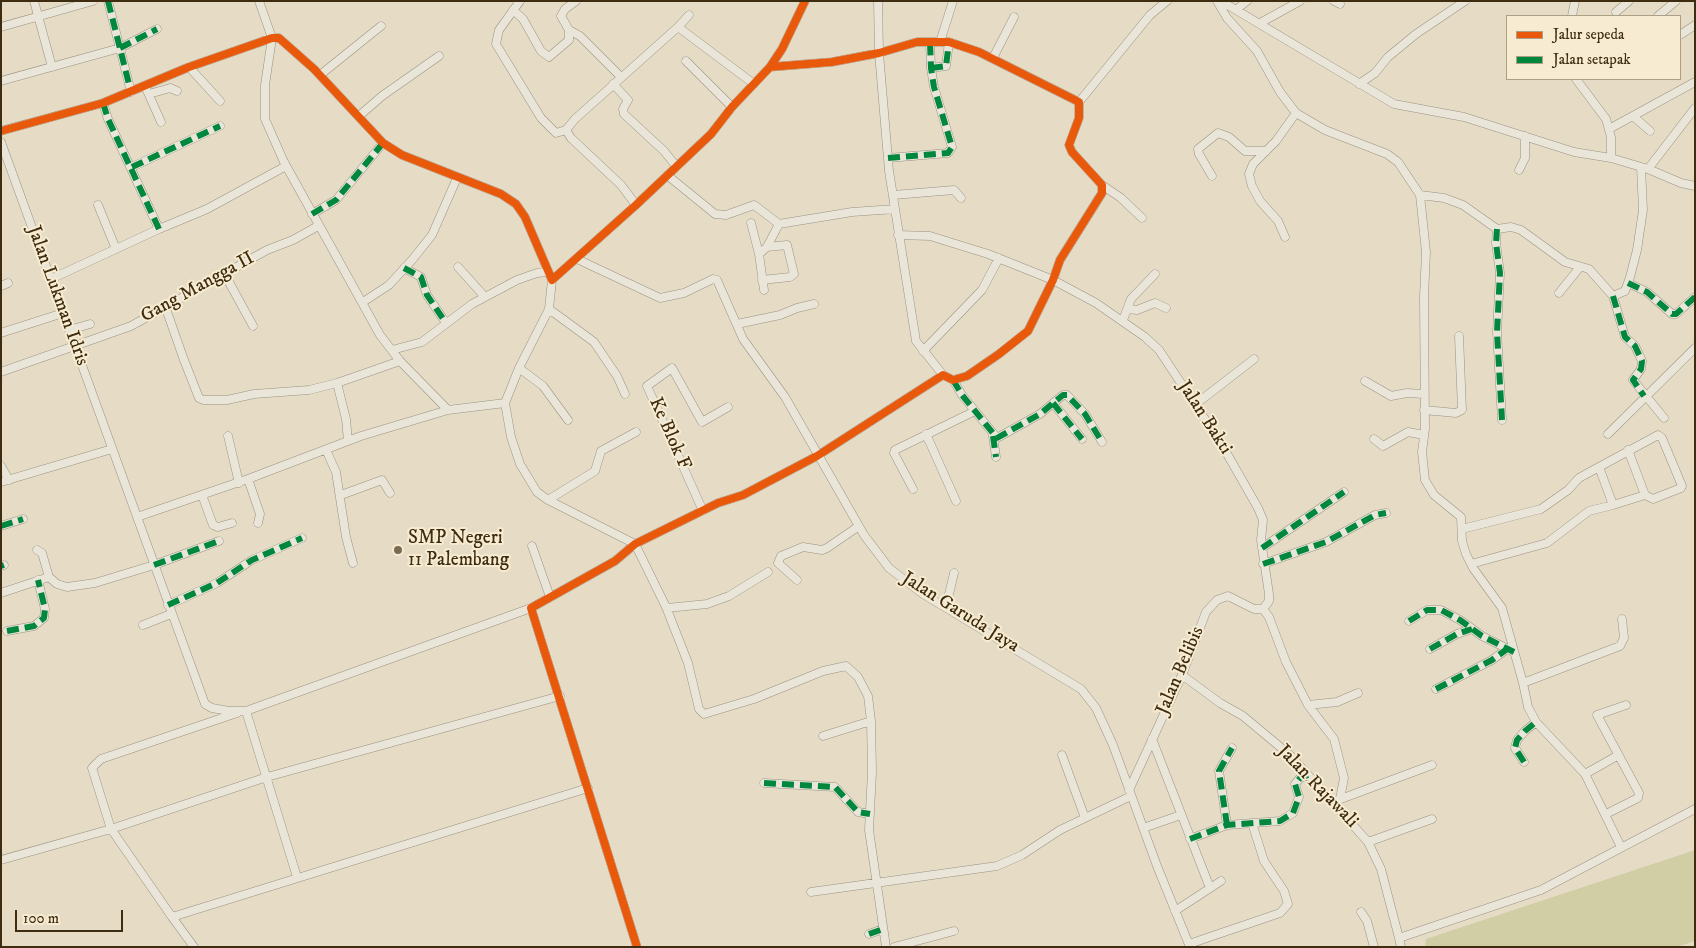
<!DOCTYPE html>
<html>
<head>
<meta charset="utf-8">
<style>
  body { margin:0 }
  #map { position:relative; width:1696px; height:948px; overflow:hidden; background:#e6dcc5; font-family:"IM FELL DW Pica",serif }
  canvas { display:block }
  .frame { position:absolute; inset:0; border:2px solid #3e2c11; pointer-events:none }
  .legend { position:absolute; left:1506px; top:15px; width:175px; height:65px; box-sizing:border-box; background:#f7ecd1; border:1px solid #ad9f84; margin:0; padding:6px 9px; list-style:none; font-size:15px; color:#3e2c11 }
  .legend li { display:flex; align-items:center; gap:10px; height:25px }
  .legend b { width:25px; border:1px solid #ad9f84 }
  .scale { position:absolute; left:15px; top:910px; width:108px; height:22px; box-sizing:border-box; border:2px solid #3e2c11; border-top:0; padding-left:6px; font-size:15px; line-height:18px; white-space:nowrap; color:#3e2c11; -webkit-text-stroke:4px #f7ecd1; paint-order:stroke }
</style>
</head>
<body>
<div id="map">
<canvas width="1696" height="948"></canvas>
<div class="frame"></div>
<ul class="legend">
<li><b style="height:6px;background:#e8590c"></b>Jalur sepeda</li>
<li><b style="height:6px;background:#00873e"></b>Jalan setapak</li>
</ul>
<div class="scale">100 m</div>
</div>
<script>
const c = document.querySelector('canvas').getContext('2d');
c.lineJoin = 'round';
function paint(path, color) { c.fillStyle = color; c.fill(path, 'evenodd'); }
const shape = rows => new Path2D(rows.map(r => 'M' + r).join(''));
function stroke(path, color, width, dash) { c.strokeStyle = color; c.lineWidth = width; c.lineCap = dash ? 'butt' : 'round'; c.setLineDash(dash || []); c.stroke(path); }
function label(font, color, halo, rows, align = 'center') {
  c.font = font + ' "IM FELL DW Pica",serif'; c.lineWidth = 4; c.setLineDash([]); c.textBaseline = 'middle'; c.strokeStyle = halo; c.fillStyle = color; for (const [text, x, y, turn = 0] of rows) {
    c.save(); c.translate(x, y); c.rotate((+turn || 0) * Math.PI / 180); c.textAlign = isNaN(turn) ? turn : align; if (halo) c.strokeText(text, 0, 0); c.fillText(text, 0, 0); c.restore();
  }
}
const green = shape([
  [1695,850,1695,941,1677,947,1425,947,1426,939]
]);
const minor = shape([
  [34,1,52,67],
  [108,1,131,92],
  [259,1,272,38,265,85,265,119,284,162,380,335,400,361,448,410],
  [520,1,499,30,496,44,541,118,556,133,566,130],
  [878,1,879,53,889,171,916,341,943,375],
  [1217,1,1227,18,1257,51,1280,92,1296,113,1325,130,1387,154,1398,162,1420,195,1426,252,1424,297,1425,429,1422,452,1425,480,1434,495,1461,517,1462,541,1466,554,1473,568,1502,608,1523,683],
  [1221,1,1394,104,1464,117,1574,152,1611,158,1648,169,1681,183,1695,186],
  [1334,1,1340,4],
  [1237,9,1247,1],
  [513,10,523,19,541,51,549,57,569,40,569,30,561,16,565,9,576,1],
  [1616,12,1629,1],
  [1572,16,1575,1],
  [1658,16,1676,1],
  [1260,23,1300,1],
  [1,27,93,1],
  [678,27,689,15],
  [569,30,580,36,621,77],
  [1680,35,1695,25],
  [940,42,953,1],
  [993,58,1014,17],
  [686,61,732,107],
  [189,67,220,101],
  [931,68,946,66,949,42],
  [320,75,381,26],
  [1576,79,1606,119,1611,137,1611,158],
  [1,81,120,48,157,29],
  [613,84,628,100,623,109,624,114,664,151,676,166],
  [1359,84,1375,73,1388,57,1416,34,1465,1],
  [145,86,161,122],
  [149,94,170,88,177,91],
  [1079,102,1150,15,1167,1],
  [103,103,108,119,159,229],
  [359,116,382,96,439,56],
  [1633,116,1650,131],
  [1609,129,1695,82],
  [1,131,103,103,189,67,272,38,279,38,314,69,383,143,402,155,501,194,516,204,525,217,552,280,636,205,711,134,732,107,770,67,782,49,805,1],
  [1,142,205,704,212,708,229,711,246,711,531,608],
  [888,158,948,153,952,147,934,87,931,68,930,42],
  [132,167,220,126],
  [1648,169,1695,108],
  [1519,170,1525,158,1525,136],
  [667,175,715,214,726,215,754,205,779,224,852,212,895,209],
  [1212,176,1199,154,1198,149,1218,133,1229,137,1245,151,1266,151],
  [1102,185,1121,198,1142,218],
  [893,195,954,190,961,198],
  [1420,195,1444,198,1463,205,1497,229,1511,227,1521,230,1565,262,1589,269,1613,296,1625,337,1635,346,1642,361,1641,369,1633,380,1664,418],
  [98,205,116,249],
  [636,205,621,185,571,138,566,130,575,119,678,27,754,84],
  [312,214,336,200,383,143],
  [751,223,759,254],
  [1497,229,1496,243,1500,273,1497,332,1502,420],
  [898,235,930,236,988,254,1053,280,1096,303,1145,337,1159,350,1222,445,1258,508,1263,520,1261,540,1269,594,1269,601,1263,609],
  [1285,237,1278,221,1260,201,1252,186,1249,174,1253,164,1276,141,1296,113],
  [577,259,660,298,684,293,713,279,717,280,743,339,785,397,864,535,889,568,923,594,1081,689,1096,708,1113,745,1157,866,1190,947],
  [458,267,485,297],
  [404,268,421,277,427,295,446,323],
  [224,273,253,326],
  [51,279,159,229,207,209,286,166],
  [552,280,549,309,519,368,505,403,511,437,520,464,537,492,548,500,635,544,666,607,688,663,699,709,704,714,754,699,823,671,846,666,858,677,868,696,871,721,872,772,869,830,886,947],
  [762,280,790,277,794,274,787,245,767,247],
  [1628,283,1647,292,1672,314,1676,314,1695,297],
  [1,286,8,283],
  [764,290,759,254,767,247,779,224],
  [1559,293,1580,267],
  [1613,296,1625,291,1630,277,1637,250,1643,210,1641,167],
  [363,302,389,285,412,260,432,235,457,178],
  [165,306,184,360,199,398,203,400,227,400,254,394,309,390,337,383],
  [549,309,594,342,617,376,625,394],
  [1128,309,1137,310,1155,303,1166,308],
  [1123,320,1131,299,1155,274],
  [737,324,780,315,797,308,814,304],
  [69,330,90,324],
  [1,333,63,313],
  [392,350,422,342,472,304,517,280,537,273,548,272],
  [923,351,982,290,999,258],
  [519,368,543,386,568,420],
  [1,372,131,326,267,250,293,240,318,226],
  [953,380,962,395,997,438,1040,414,1063,395,1067,395,1085,414,1102,442],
  [1365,381,1391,396,1407,393,1424,394],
  [1053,403,1082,439],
  [1196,404,1254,359],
  [1424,410,1456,413,1462,410,1459,336],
  [926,434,956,501],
  [1608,434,1695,348],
  [228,436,239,483],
  [993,436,996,457],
  [1374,439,1383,446,1408,432,1424,435],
  [348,441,346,419,337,383,400,361],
  [326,450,336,472,346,537,353,563],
  [1628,450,1645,495],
  [1,466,9,480],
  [1599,467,1658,435,1662,438,1682,486,1681,488,1653,499,1645,495,1613,505],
  [248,479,260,514,258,523],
  [1,482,112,449],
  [913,489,894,453,895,450,975,411],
  [202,495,213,525,218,527,232,523],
  [341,495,382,480,390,493],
  [548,500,595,471,601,451,636,432],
  [703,511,647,386,672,368,702,422,728,407],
  [137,517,248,479,361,436,448,410,505,403],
  [1,526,23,519],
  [1462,529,1541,509,1568,490,1579,478,1599,467,1613,505,1589,511,1547,543,1471,564],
  [532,546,550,597],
  [1262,548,1344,492],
  [37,550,42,553,49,577],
  [1263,564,1326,542,1375,515,1386,513],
  [1,566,4,565],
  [797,580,778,563,781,556,803,547,822,550,827,548,859,526],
  [1,593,49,577,57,584,67,587,95,583,154,565,219,541],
  [168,605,217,583,252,560,302,538],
  [946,607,954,573],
  [667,608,707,604,729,596,768,572],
  [1263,609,1269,617,1286,662,1308,705,1334,739,1344,778,1340,799],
  [1409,621,1427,610,1441,610,1460,620,1482,636,1514,652],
  [143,625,171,614],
  [7,631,34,626,44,618,45,609,38,580],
  [1430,649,1457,634,1472,629],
  [1182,675,1220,703,1243,716,1291,756,1368,842,1381,869,1399,938],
  [1436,689,1492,660,1507,649],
  [1308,705,1337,702,1358,693],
  [246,711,297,877],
  [237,713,101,759,92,768,111,829,172,917,588,788],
  [823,736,871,721],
  [1152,739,1210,888],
  [1062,755,1085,818],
  [1524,762,1515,748,1517,740,1525,731,1536,722],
  [1585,774,1617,756],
  [764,783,835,787,858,812,870,814],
  [1129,790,1182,675,1206,612,1217,600,1228,596,1254,609,1263,609],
  [1338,800,1432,765],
  [1606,814,1638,798,1639,793,1597,715,1626,705],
  [1227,825,1219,771,1232,748],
  [1143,828,1181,815],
  [1190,839,1227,825,1280,821,1293,813,1299,797,1295,784,1300,778,1308,775],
  [1368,842,1432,819],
  [1621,847,1585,774,1536,722,1528,707,1523,683,1620,646,1624,638,1622,619],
  [1,860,111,829,267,777,560,696],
  [811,892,997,866,1022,855,1060,830,1131,796],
  [1175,911,1221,881],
  [1361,912,1367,921,1374,947],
  [172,917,194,947],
  [869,934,883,929],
  [1189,944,1280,913,1288,904,1284,891,1264,861,1252,823],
  [637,947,531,608,615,561,635,544,718,503,743,495,817,456,943,375,953,380,967,376,999,354,1028,331,1053,280,1060,260,1102,193,1102,185,1072,152,1069,145,1079,118,1079,102,979,52,949,42,917,42,879,53,832,62,770,67],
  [894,947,954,931],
  [1401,947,1399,938,1541,890,1695,809]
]);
const quiet = shape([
  [108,1,131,92],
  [120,48,157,29],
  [931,68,946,66,949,42],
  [103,103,108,119,159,229],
  [1,144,2,144],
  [888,158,948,153,952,147,934,87,931,68,930,42],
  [132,167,220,126],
  [312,214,336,200,383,143],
  [1497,229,1496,243,1500,273,1497,332,1502,420],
  [404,268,421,277,427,295,446,323],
  [1628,283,1647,292,1672,314,1676,314,1695,297],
  [1613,296,1625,337,1635,346,1642,361,1641,369,1633,380,1644,396],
  [953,380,962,395,997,438,1040,414,1063,395,1067,395,1085,414,1102,442],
  [1053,403,1082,439],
  [993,436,996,457],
  [1,526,23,519],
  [1262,548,1344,492],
  [1263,564,1326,542,1375,515,1386,513],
  [154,565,219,541],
  [1,566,4,565],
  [168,605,217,583,252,560,302,538],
  [1409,621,1427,610,1441,610,1460,620,1482,636,1514,652],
  [7,631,34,626,44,618,45,609,38,580],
  [1430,649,1457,634,1472,629],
  [1436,689,1492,660,1507,649],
  [1524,762,1515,748,1517,740,1525,731,1536,722],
  [764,783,835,787,858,812,870,814],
  [1227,825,1219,771,1232,748],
  [1190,839,1227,825,1280,821,1293,813,1299,797,1295,784,1300,778,1308,775],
  [869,934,883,929]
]);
const cycleway = shape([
  [1,131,103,103,189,67,272,38,279,38,314,69,383,143,402,155,501,194,516,204,525,217,552,280,636,205,711,134,732,107,770,67,782,49,805,1],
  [637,947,531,608,615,561,635,544,718,503,743,495,817,456,943,375,953,380,967,376,999,354,1028,331,1053,280,1060,260,1102,193,1102,185,1072,152,1069,145,1079,118,1079,102,979,52,949,42,917,42,879,53,832,62,770,67]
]);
const markers = [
  [398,550,5,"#796a50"]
];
const streetNames = [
  ["Gang Mangga II",198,288,-29],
  ["Jalan Lukman Idris",57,296,70],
  ["Jalan Bakti",1204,418,57],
  ["Ke Blok F",669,434,66],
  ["Jalan Garuda Jaya",960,613,32],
  ["Jalan Belibis",1181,671,-67],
  ["Jalan Rajawali",1317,787,46]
];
const poiNames = [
  ["SMP Negeri",408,539],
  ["11 Palembang",408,561]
];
paint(green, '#d1cea5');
stroke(minor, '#9a9282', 9);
stroke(minor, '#eae5d9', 8);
stroke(quiet, '#00873e', 6, [12, 6]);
stroke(cycleway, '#e8590c', 8);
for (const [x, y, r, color] of markers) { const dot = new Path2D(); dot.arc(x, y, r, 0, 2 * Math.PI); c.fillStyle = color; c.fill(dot); stroke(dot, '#f7ecd1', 2); }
label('19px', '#3e2c11', '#f7ecd1', streetNames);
label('19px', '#3e2c11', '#f7ecd1', poiNames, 'left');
</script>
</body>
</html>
